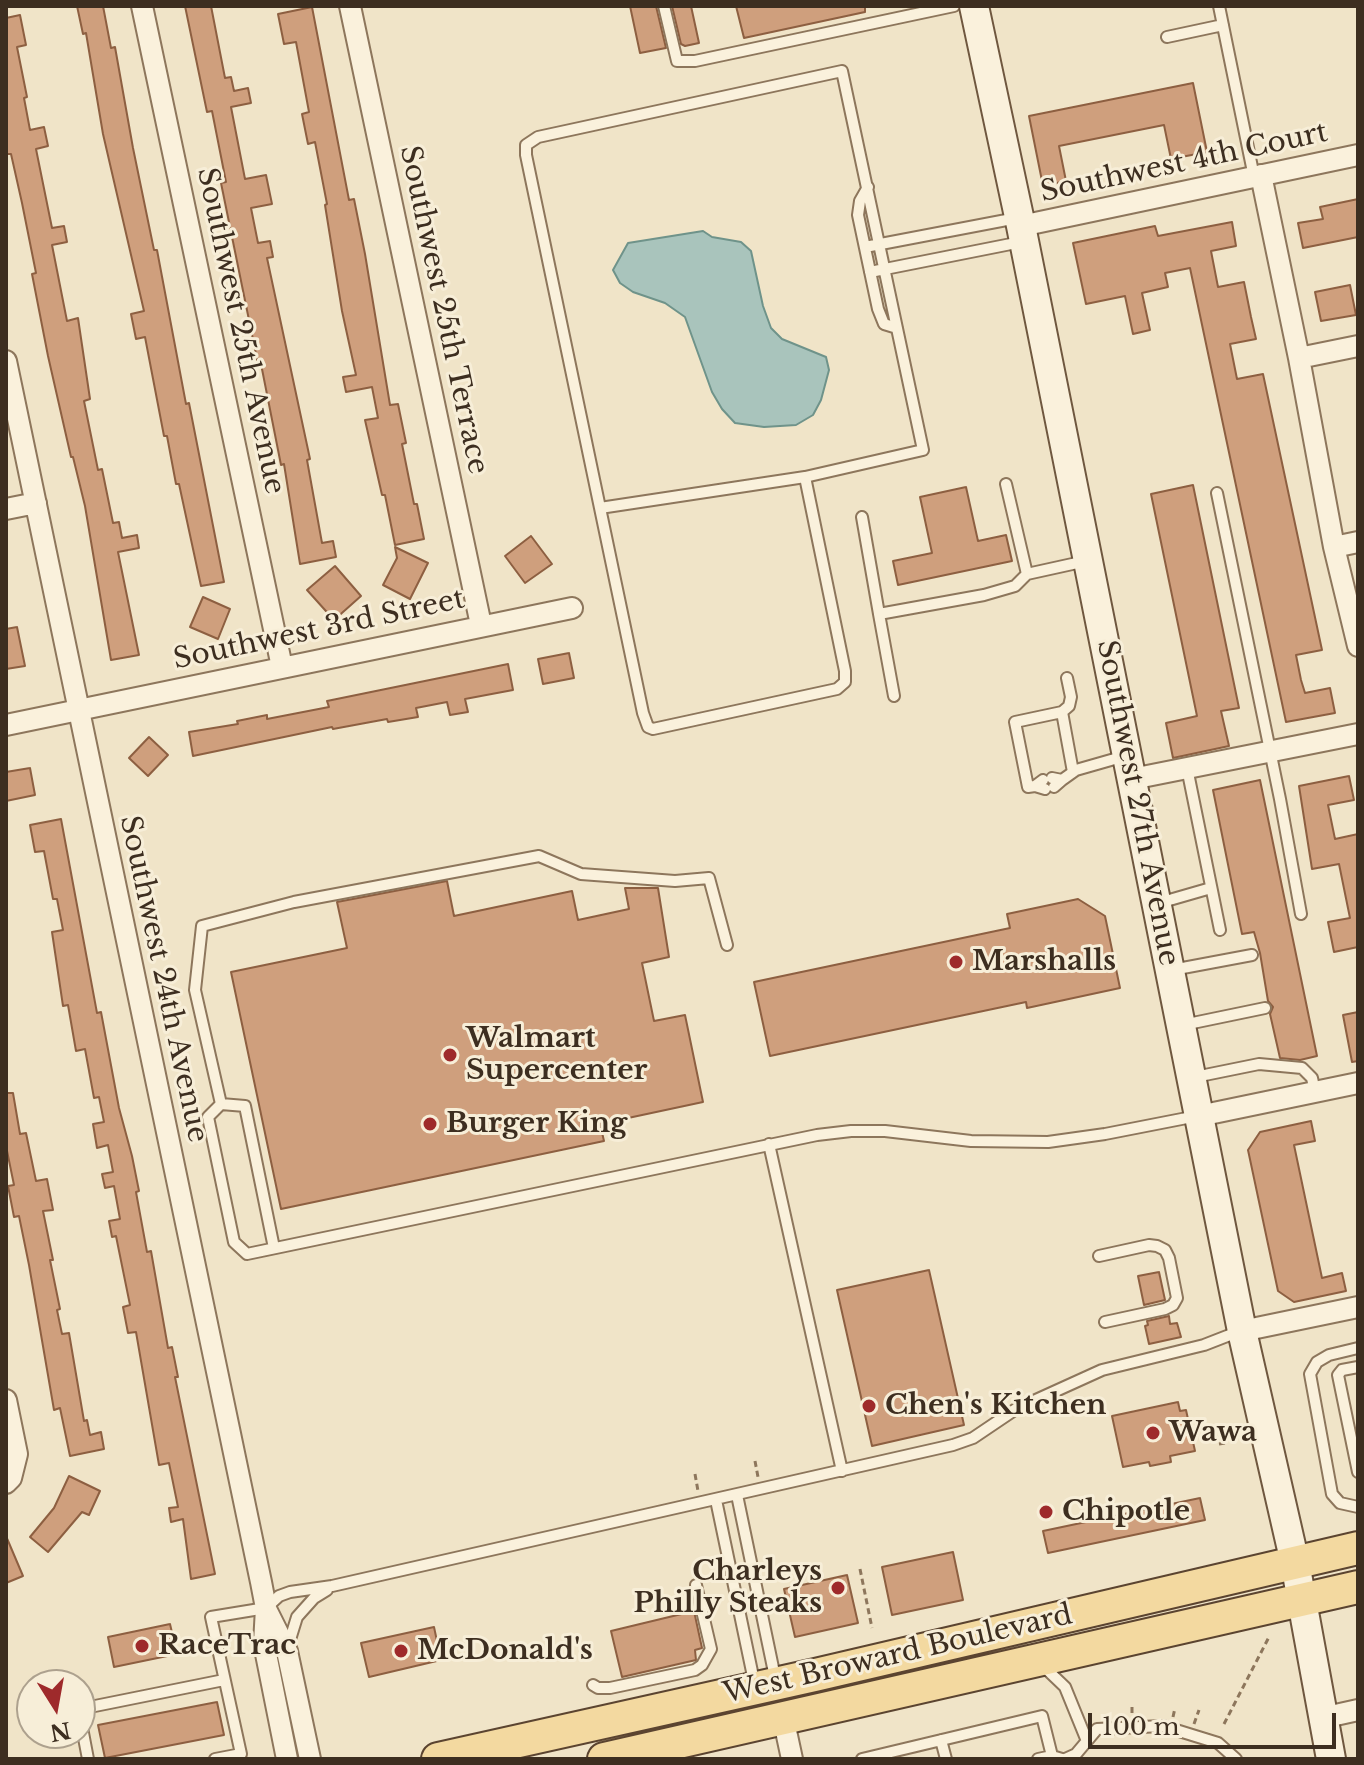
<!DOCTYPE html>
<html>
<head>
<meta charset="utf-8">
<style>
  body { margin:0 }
  #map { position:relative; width:1364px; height:1765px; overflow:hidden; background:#f0e4c8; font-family:"Libre Baskerville",serif }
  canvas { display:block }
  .frame { position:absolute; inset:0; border:8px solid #3d2e20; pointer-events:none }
  .north { position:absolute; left:16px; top:1669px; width:80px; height:80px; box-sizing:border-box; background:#f7eed8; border:2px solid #ada18e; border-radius:50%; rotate:169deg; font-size:22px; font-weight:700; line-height:32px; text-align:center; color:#3d2e20 }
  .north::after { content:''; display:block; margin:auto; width:28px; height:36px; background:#9e2a2b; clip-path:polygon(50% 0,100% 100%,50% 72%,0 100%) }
  .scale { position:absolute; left:1088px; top:1713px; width:248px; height:36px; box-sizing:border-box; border:4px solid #3d2e20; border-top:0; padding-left:10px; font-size:24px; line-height:28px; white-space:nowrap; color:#3d2e20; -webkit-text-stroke:6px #f7eed8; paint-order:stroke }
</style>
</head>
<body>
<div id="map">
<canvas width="1364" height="1765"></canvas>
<div class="frame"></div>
<div class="north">N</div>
<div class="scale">100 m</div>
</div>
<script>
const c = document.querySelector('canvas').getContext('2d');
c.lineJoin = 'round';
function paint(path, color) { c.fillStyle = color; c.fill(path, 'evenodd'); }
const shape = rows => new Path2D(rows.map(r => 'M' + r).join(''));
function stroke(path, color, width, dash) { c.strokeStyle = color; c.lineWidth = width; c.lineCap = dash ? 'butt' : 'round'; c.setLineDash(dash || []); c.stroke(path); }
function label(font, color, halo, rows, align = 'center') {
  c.font = font + ' "Libre Baskerville",serif'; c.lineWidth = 6; c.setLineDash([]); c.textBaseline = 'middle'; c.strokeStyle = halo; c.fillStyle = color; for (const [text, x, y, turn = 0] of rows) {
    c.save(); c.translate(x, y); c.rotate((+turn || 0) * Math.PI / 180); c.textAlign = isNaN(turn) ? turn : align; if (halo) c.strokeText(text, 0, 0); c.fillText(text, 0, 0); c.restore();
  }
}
const water = shape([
  [703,231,712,237,741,242,751,251,763,306,771,328,782,339,826,357,829,370,821,400,813,415,796,425,764,427,735,423,722,409,712,392,685,317,665,303,633,292,620,283,613,270,628,243,703,231]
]);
const building = shape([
  [77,6,103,6,111,48,115,47,133,148,154,250,157,250,186,404,189,403,224,582,201,586,179,484,176,484,167,436,164,436,145,337,136,339,131,314,144,311,103,134,86,33,83,34,77,6],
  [185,6,211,6,225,78,231,77,234,91,248,88,251,103,231,107,245,179,266,175,272,204,251,208,258,243,270,241,273,257,267,258,310,459,307,460,322,543,333,541,336,557,300,564,284,464,281,465,261,364,258,364,221,183,226,182,212,111,207,112,185,6],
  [630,6,656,6,666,48,640,53,630,6],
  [672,6,691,6,699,43,685,46,681,44,672,6],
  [736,6,865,6,865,12,744,38,736,6],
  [312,7,349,200,354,199,365,254,390,405,398,404,406,443,402,444,414,504,417,504,424,539,395,545,385,495,382,495,365,420,378,418,372,387,346,392,343,377,356,375,342,311,325,205,327,204,315,142,308,144,302,114,309,112,296,42,284,44,278,14,312,7],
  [20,15,26,45,17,47,27,97,24,98,30,130,44,127,48,146,36,149,52,228,64,226,67,242,52,245,67,321,78,318,90,399,84,401,98,470,102,469,113,523,119,522,122,538,137,535,139,548,118,552,139,655,111,660,85,506,73,457,71,457,48,356,32,274,36,273,22,203,11,154,6,154,6,18,20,15],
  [1193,83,1207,152,1171,159,1164,125,1059,146,1066,181,1043,186,1029,116,1193,83],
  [1358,199,1358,237,1303,248,1298,223,1323,219,1320,207,1358,199],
  [1232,222,1236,246,1211,251,1218,287,1244,282,1251,317,1256,339,1230,344,1237,379,1263,374,1322,650,1296,655,1301,680,1305,693,1330,688,1335,713,1286,722,1190,268,1165,273,1168,287,1142,293,1150,330,1133,334,1125,296,1086,304,1073,243,1155,226,1158,236,1232,222],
  [1350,285,1356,315,1321,321,1315,292,1350,285],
  [1193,485,1239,708,1221,711,1229,746,1173,758,1166,723,1197,716,1151,494,1193,485],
  [966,487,978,541,1006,535,1012,561,898,585,893,561,932,553,920,497,966,487],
  [531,536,552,564,525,583,505,556,531,536],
  [395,547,428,563,410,599,383,585,397,558,395,547],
  [335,566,361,596,334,620,307,590,335,566],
  [203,597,230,609,218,639,190,627,203,597],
  [17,627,25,666,6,669,6,629,17,627],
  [569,653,574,678,543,684,538,659,569,653],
  [508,664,513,690,465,699,468,712,450,715,447,702,416,708,418,717,388,722,387,719,333,729,332,727,193,756,189,732,238,724,237,721,267,715,267,719,329,707,327,701,508,664],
  [149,737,168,755,148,776,129,758,149,737],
  [30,768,35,795,6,801,6,772,30,768],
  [1349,776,1354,800,1328,805,1335,839,1358,834,1358,947,1334,952,1328,922,1350,918,1339,864,1312,869,1299,786,1349,776],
  [1260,780,1317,1056,1300,1060,1280,1058,1270,1014,1273,1007,1268,1001,1260,953,1254,932,1242,934,1213,790,1260,780],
  [61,819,97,1013,101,1012,119,1108,132,1156,139,1191,136,1192,147,1252,151,1251,168,1348,172,1347,178,1377,175,1377,215,1574,191,1579,183,1519,171,1522,169,1508,178,1507,169,1463,159,1465,136,1332,128,1333,123,1307,130,1305,118,1246,116,1236,112,1237,109,1221,120,1219,114,1186,105,1188,102,1174,113,1172,108,1145,97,1148,93,1124,104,1122,99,1097,94,1098,85,1049,76,1051,68,1005,63,1006,52,932,63,930,57,899,53,899,44,851,35,852,30,825,61,819],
  [447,881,454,916,572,891,578,920,629,909,625,888,658,888,669,957,642,963,654,1021,685,1015,703,1102,600,1124,604,1141,281,1209,231,972,347,948,337,902,447,881],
  [1078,899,1105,916,1120,988,1027,1008,1026,1002,770,1056,754,982,1010,928,1007,914,1078,899],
  [1358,1012,1358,1061,1352,1062,1343,1015,1358,1012],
  [6,1093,13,1093,20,1134,26,1133,36,1181,47,1179,53,1210,43,1211,53,1260,50,1260,60,1309,57,1310,62,1334,69,1333,84,1421,87,1420,90,1435,101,1432,104,1449,70,1456,60,1408,54,1410,29,1265,19,1216,14,1217,8,1186,14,1185,6,1146,6,1093],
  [1311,1121,1315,1141,1294,1145,1322,1278,1342,1273,1346,1291,1294,1302,1278,1291,1248,1150,1260,1132,1311,1121],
  [929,1270,964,1425,872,1446,837,1290,929,1270],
  [1159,1272,1165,1300,1144,1305,1138,1276,1159,1272],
  [1169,1316,1170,1324,1177,1323,1181,1337,1149,1344,1145,1326,1148,1325,1147,1321,1169,1316],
  [1178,1402,1180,1411,1186,1410,1195,1451,1170,1456,1171,1462,1150,1466,1149,1462,1123,1467,1112,1416,1178,1402],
  [69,1476,100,1491,89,1515,82,1512,48,1552,30,1537,54,1508,69,1476],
  [1200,1498,1205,1520,1048,1553,1043,1531,1200,1498],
  [6,1536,23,1576,6,1583,6,1536],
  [953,1552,963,1600,892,1615,882,1567,953,1552],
  [847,1575,858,1623,795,1637,784,1589,847,1575],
  [694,1611,702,1648,695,1650,696,1660,622,1677,611,1631,694,1611],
  [170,1624,177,1654,114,1667,108,1637,170,1624],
  [434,1627,441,1660,369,1677,361,1643,434,1627],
  [217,1702,224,1735,105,1758,98,1725,217,1702]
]);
const path = shape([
  [1219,1444,1225,1443],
  [755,1461,758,1477],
  [695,1474,698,1491],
  [860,1569,872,1628],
  [1132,1707,1132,1716],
  [1173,1717,1175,1708],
  [1194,1724,1199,1710],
  [1224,1724,1269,1637]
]);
const lane = shape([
  [664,6,677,61,695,61,954,6],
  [1219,6,1254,177],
  [1167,37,1223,25],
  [868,187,860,201,858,215,878,309,884,324,897,328],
  [865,247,1017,218],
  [870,272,1021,242],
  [1006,484,1027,574,1086,561],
  [1217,493,1280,799,1301,914],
  [600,508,805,477,845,671,845,682,837,689,653,729,648,727,643,713,526,155,526,145,538,137,842,71,923,450,805,477],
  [862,517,879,614],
  [894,696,879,614,984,595,1015,586,1027,574],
  [1062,712,1069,706,1071,697,1067,678],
  [1187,768,1220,930],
  [1052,778,1062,780,1054,787],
  [1043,780,1035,786,1045,789],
  [1062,780,1076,770,1125,756],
  [1035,786,1028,787,1015,722,1062,712,1073,772],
  [1159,903,1211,888],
  [727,945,709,878,675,881,581,874,539,856,294,902,202,926,195,990,221,1104,208,1117,234,1242,247,1254,817,1135,851,1131,885,1131,971,1141,1048,1142,1105,1134,1197,1116],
  [1172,970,1252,955],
  [1183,1025,1265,1008],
  [1195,1077,1259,1064,1302,1068,1312,1078,1315,1092],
  [221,1104,245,1106,274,1248],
  [769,1144,842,1471],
  [1099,1256,1149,1245,1157,1246,1165,1250,1169,1258,1177,1298,1173,1305,1165,1309,1105,1322],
  [1358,1348,1329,1355,1317,1362,1310,1374,1332,1494,1340,1503,1358,1507],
  [1358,1367,1342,1370,1338,1375,1358,1472],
  [737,1495,776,1682],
  [716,1500,755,1686],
  [288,1646,297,1617,314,1598,327,1590],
  [1041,1664,1065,1687,1087,1741],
  [593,1685,598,1688,610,1688,695,1670,702,1665,711,1649,696,1585],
  [80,1709,224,1680],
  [80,1717,88,1759],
  [941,1740,946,1759],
  [215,1759,241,1754,211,1617,266,1608,279,1596,290,1592,332,1586,953,1445,973,1438,1016,1409,1102,1370,1204,1345,1240,1331],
  [862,1759,1042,1716,1052,1756,1062,1759],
  [1038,1759,1052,1756],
  [1065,1759,1076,1754,1097,1729,1163,1726,1218,1743,1236,1759]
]);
const street = shape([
  [142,6,282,667],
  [350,6,481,625],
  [1261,175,1299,358,1334,547,1358,646],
  [1021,226,1358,155],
  [1299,358,1358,346],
  [6,361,261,1582,266,1608,264,1644,287,1759],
  [6,509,36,503],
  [1334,547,1358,542],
  [6,725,572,608],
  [1132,779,1358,734],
  [1199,1116,1358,1083],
  [1242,1331,1358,1307],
  [6,1400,17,1454,11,1478,6,1483],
  [267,1611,287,1651,310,1759],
  [783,1717,792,1759],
  [1322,1718,1358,1710]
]);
const secondary = shape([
  [974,6,1021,226,1242,1331,1295,1563,1331,1759]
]);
const primary = shape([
  [438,1759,815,1675,1358,1548],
  [604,1759,1358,1587]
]);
const markers = [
  [956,962,8,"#9e2a2b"],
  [450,1055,8,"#9e2a2b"],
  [430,1124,8,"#9e2a2b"],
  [869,1406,8,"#9e2a2b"],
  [1153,1433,8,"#9e2a2b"],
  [1046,1512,8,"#9e2a2b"],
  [838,1588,8,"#9e2a2b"],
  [142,1646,8,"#9e2a2b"],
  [401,1651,8,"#9e2a2b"]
];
const streetNames = [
  ["Southwest 4th Court",1184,163,-12],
  ["Southwest 25th Terrace",443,310,78],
  ["Southwest 25th Avenue",240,331,78],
  ["Southwest 3rd Street",319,630,-12],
  ["Southwest 27th Avenue",1137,803,79],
  ["Southwest 24th Avenue",163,979,78],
  ["West Broward Boulevard",898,1655,-13]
];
const poiNames = [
  ["Marshalls",972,962],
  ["Walmart",466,1039],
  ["Supercenter",466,1071],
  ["Burger King",446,1124],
  ["Chen's Kitchen",885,1406],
  ["Wawa",1169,1433],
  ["Chipotle",1062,1512],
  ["Charleys",822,1572,"right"],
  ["Philly Steaks",822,1604,"right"],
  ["RaceTrac",158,1646],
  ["McDonald's",417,1651]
];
paint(water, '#a9c4bc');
stroke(water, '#6f938a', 2);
paint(building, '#cf9f7d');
stroke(building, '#8d5f41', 2);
stroke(lane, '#8d765c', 14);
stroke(street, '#8d765c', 24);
stroke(secondary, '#6f573f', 32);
stroke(primary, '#5b4430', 36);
stroke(path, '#8d765c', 3, [6, 4]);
stroke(lane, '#faf1dc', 10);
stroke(street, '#faf1dc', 20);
stroke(secondary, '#faf1dc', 28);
stroke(primary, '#f3d9a0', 32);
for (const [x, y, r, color] of markers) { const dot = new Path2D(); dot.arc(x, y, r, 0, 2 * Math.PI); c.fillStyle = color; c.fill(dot); stroke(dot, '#f7eed8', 3); }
label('28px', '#3d2e20', '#f7eed8', streetNames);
label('bold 28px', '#3d2e20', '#f7eed8', poiNames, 'left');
</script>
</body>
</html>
